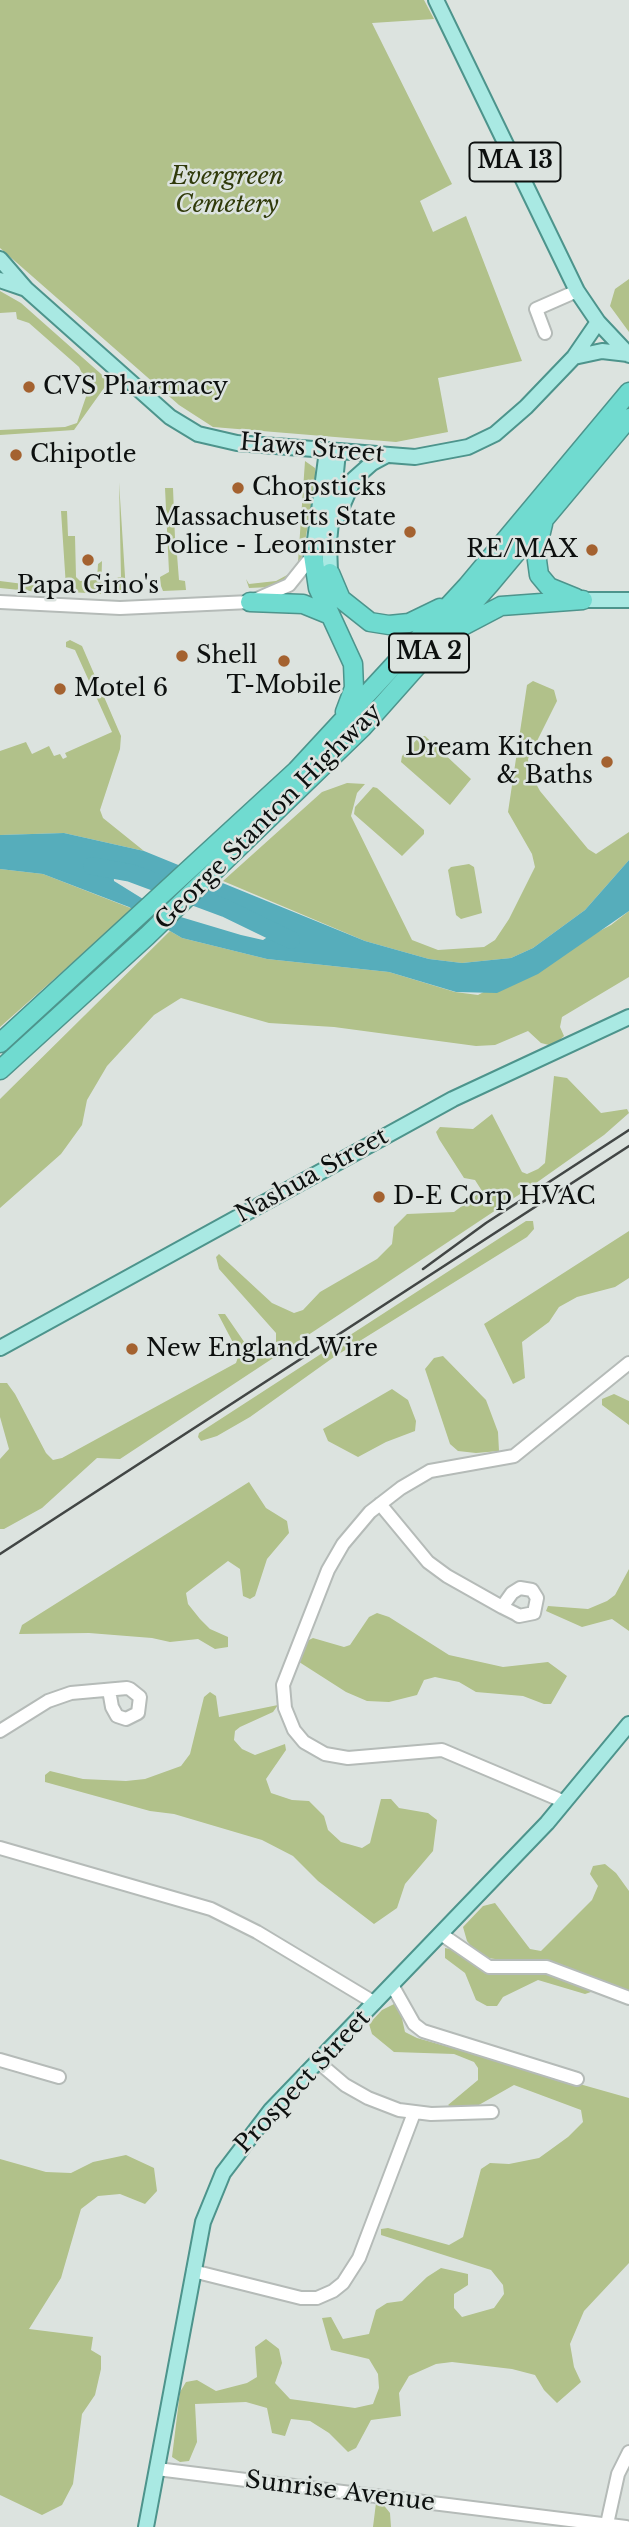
<!DOCTYPE html>
<html>
<head>
<meta charset="utf-8">
<style>
  body { margin:0 }
  canvas { display:block; background:#dce3df }
</style>
</head>
<body>
<canvas width="629" height="2527"></canvas>
<script>
const c = document.querySelector('canvas').getContext('2d');
c.lineJoin = 'round';
function paint(path, color) { c.fillStyle = color; c.fill(path, 'evenodd'); }
const shape = rows => new Path2D(rows.map(r => 'M' + r).join(''));
function stroke(path, color, width, dash) { c.strokeStyle = color; c.lineWidth = width; c.lineCap = dash ? 'butt' : 'round'; c.setLineDash(dash || []); c.stroke(path); }
function label(font, color, halo, rows, align = 'center') {
  c.font = font + ' "Libre Baskerville",serif'; c.lineWidth = 5; c.setLineDash([]); c.textBaseline = 'middle'; c.strokeStyle = halo; c.fillStyle = color; for (const [text, x, y, turn = 0] of rows) {
    c.save(); c.translate(x, y); c.rotate((+turn || 0) * Math.PI / 180); c.textAlign = isNaN(turn) ? turn : align; if (halo) c.strokeText(text, 0, 0); c.fillText(text, 0, 0); c.restore();
  }
}
const green = shape([
  [0,0,424,0,434,19,372,23,452,184,420,201,433,232,466,216,522,361,438,378,448,432,396,442,213,427,179,405,0,248],
  [629,279,629,332,610,306,615,289],
  [0,291,21,303,109,381,74,430,0,435,0,430,65,427,77,423,89,388,79,367,29,323,17,319,16,312,0,313],
  [305,461,315,468,316,477,302,559,287,579,271,587,249,588,246,579,249,584,276,581,289,574,298,562],
  [119,482,126,592,114,594,112,579,121,577],
  [165,488,173,488,175,538,183,540,176,542,179,580,185,581,186,590,163,591,161,586,160,577,169,572],
  [61,511,67,511,68,536,75,536,76,577,80,581,97,580,98,564,102,561,101,594,57,591,57,587,66,587],
  [41,579,44,579,44,586,39,592,0,588,0,581,39,586],
  [70,640,82,646,121,736,120,749,100,810,103,818,144,851,64,833,0,835,0,751,26,742,32,754,49,746,54,756,60,754,63,759,67,757,65,753,112,732,75,650,66,647,66,642],
  [533,681,554,690,557,701,528,759,529,771,540,791,588,849,596,854,629,832,629,860,585,910,533,948,511,958,462,963,429,959,365,941,223,881,322,792,347,783,365,784,357,793,351,816,412,940,438,950,484,947,495,940,509,919,535,867,532,854,508,812,527,685],
  [420,736,425,736,471,779,450,805,401,762,402,756],
  [373,787,377,788,424,830,424,834,402,856,354,814,355,807],
  [469,864,474,867,482,913,461,919,456,915,448,870,451,867],
  [0,869,43,874,133,909,0,1027],
  [629,911,629,977,562,1017,560,1027,564,1036,553,1046,541,1043,528,1031,495,1045,476,1046,334,1027,269,1023,181,998,154,1015,107,1066,87,1100,82,1125,61,1154,0,1208,0,1099,170,931,182,938,267,959,389,972,455,992,478,995,611,925],
  [554,1076,567,1078,601,1113,627,1109,629,1113,604,1135,529,1188,340,1314,120,1459,97,1458,42,1508,4,1529,0,1529,0,1459,9,1449,0,1417,0,1383,7,1383,15,1394,46,1453,53,1460,62,1458,236,1363,239,1354,218,1314,225,1314,249,1349,258,1354,268,1350,276,1344,276,1333,219,1269,216,1257,219,1254,272,1303,294,1313,303,1310,320,1292,377,1259,392,1244,394,1227,407,1214,454,1212,482,1191,475,1180,464,1178,439,1139,436,1132,440,1127,473,1129,492,1114,522,1172,527,1174,538,1169,545,1163],
  [526,1221,533,1221,534,1229,527,1237,334,1357,250,1417,217,1436,201,1441,198,1437,199,1433],
  [629,1231,629,1278,615,1287,577,1297,559,1307,549,1322,522,1342,525,1378,513,1384,484,1324],
  [443,1356,486,1400,498,1432,499,1451,476,1453,458,1451,450,1444,425,1369,434,1358],
  [392,1389,408,1400,416,1421,415,1431,386,1442,358,1457,328,1441,323,1429],
  [614,1394,629,1401,629,1425,602,1405,602,1399],
  [249,1482,266,1508,287,1521,289,1533,267,1559,255,1596,250,1599,243,1596,240,1569,228,1561,186,1593,188,1604,200,1619,210,1629,228,1637,228,1647,215,1649,198,1639,170,1642,152,1638,89,1633,19,1634,22,1625],
  [629,1569,629,1631,612,1619,582,1627,546,1611,548,1606,588,1609,607,1601,615,1595],
  [377,1613,389,1617,449,1655,503,1667,548,1662,567,1676,551,1704,544,1704,523,1696,476,1692,459,1682,435,1677,424,1680,417,1695,389,1702,367,1701,346,1692,296,1660,305,1642,313,1638,344,1647,350,1645,369,1617],
  [210,1692,216,1696,219,1717,278,1705,273,1712,240,1727,235,1731,234,1740,242,1749,255,1755,285,1744,286,1750,266,1779,271,1793,292,1800,309,1801,324,1816,328,1830,341,1842,362,1848,370,1843,381,1799,391,1799,399,1808,428,1813,437,1820,433,1851,405,1884,397,1908,374,1924,318,1881,293,1856,262,1840,174,1814,150,1811,45,1782,45,1775,50,1771,83,1779,126,1781,145,1779,181,1766,190,1754,204,1697],
  [605,1864,616,1873,629,1891,629,1993,541,1960,510,1961,480,1957,467,1941,463,1927,483,1906,495,1903,530,1949,541,1951,592,1900,598,1886,590,1874,593,1866],
  [445,1948,455,1950,480,1967,497,1975,524,1970,544,1972,594,1991,585,1994,538,1980,503,1997,497,2006,487,2006,476,2000,465,1973,445,1958],
  [394,2004,401,2014,405,2032,417,2038,629,2098,629,2263,584,2311,570,2344,574,2367,581,2382,557,2403,544,2390,535,2375,512,2369,452,2362,436,2364,409,2376,399,2393,401,2416,371,2420,356,2448,348,2452,329,2433,310,2421,291,2419,285,2436,272,2433,267,2408,246,2402,195,2404,197,2442,189,2461,180,2462,172,2457,180,2392,186,2382,197,2380,216,2391,247,2383,257,2377,255,2347,266,2339,279,2349,282,2363,275,2383,290,2399,355,2408,373,2404,379,2388,378,2374,369,2359,331,2350,322,2318,331,2317,343,2339,369,2334,376,2310,387,2303,402,2301,427,2277,441,2268,468,2274,468,2285,454,2294,454,2308,462,2317,494,2308,504,2294,503,2285,491,2270,381,2235,381,2229,388,2228,449,2245,463,2237,481,2169,490,2163,509,2164,539,2158,568,2137,583,2122,581,2110,514,2085,477,2106,452,2108,448,2105,478,2080,478,2068,474,2062,454,2054,394,2052,372,2034,369,2024,382,2010],
  [126,2155,154,2168,157,2191,145,2204,120,2194,98,2196,81,2209,61,2278,29,2329,93,2337,91,2350,101,2356,101,2369,95,2395,82,2414,73,2484,62,2505,42,2515,0,2495,0,2159,46,2172,71,2173,93,2162],
  [376,2503,382,2503,390,2513,391,2527,373,2527]
]);
const water = shape([
  [64,833,144,851,365,941,429,959,462,963,511,958,533,948,585,910,629,860,629,911,538,974,497,993,456,992,389,972,267,959,182,938,129,907,43,874,0,869,0,835],
  [113,868,132,870,188,886,262,918,269,925,272,934,263,940,241,935,164,912,114,881]
]);
const river = shape([
  [92,866,131,873,225,908,291,940]
]);
const minor = shape([
  [545,333,536,309,577,291],
  [0,602,120,608,250,602,289,585,313,555],
  [380,1504,428,1562,447,1576,502,1607,516,1614,519,1616,534,1613,537,1598,532,1590,520,1588,512,1593,502,1607],
  [0,1731,48,1701,71,1693,127,1688,130,1689,140,1697,138,1713,126,1719,117,1716,112,1707,109,1690],
  [565,1802,442,1750,348,1758,325,1754,304,1742,294,1730,285,1708,283,1685,328,1570,343,1544,370,1512,401,1488,430,1471,514,1456,629,1363],
  [0,1848,211,1909,257,1932,375,2003],
  [441,1934,489,1967,547,1967,629,1998],
  [392,1985,414,2024,423,2031,577,2079],
  [0,2060,59,2077],
  [318,2062,345,2085,368,2098,399,2110,431,2114,492,2112],
  [193,2271,301,2298,317,2298,333,2291,343,2283,359,2258,414,2113],
  [157,2469,626,2527],
  [607,2524,618,2474,629,2452]
]);
const major = shape([
  [436,0,577,291,598,322,629,355],
  [0,259,26,289,170,417,198,434,237,443,415,457,468,447,495,434,526,407,574,357,598,322],
  [0,280,26,289],
  [574,357,602,351,628,354],
  [337,518,354,479,372,463,385,456],
  [313,555,327,451],
  [330,573,329,542,338,452],
  [583,600,629,600],
  [0,1348,453,1099,629,1017],
  [146,2527,203,2222,223,2173,271,2110,547,1823,629,1724]
]);
const highway = shape([
  [543,524,536,553,539,575,549,587,576,598],
  [313,555,318,588,353,664,354,688,345,712],
  [330,573,341,599,370,622,389,625,409,623,440,608],
  [250,602,303,604,330,615],
  [461,627,501,606,583,600],
  [0,1043,296,771,467,586,629,392],
  [0,1070,147,936,362,728,490,584,629,418]
]);
const rail = shape([
  [423,1269,486,1223,629,1130],
  [0,1554,629,1146]
]);
const markers = [
  [29,387,7,"#a46230"],
  [16,455,7,"#a46230"],
  [238,488,7,"#a46230"],
  [410,532,7,"#a46230"],
  [592,550,7,"#a46230"],
  [88,560,7,"#a46230"],
  [182,656,7,"#a46230"],
  [284,661,7,"#a46230"],
  [60,689,7,"#a46230"],
  [607,762,7,"#a46230"],
  [379,1197,7,"#a46230"],
  [132,1349,7,"#a46230"]
];
const shields = [
  [515,162,91],
  [429,653,80]
];
const shieldNames = [
  ["MA 13",515,162],
  ["MA 2",429,653]
];
const parkNames = [
  ["Evergreen",227,177],
  ["Cemetery",227,205]
];
const poiNames = [
  ["CVS Pharmacy",43,387],
  ["Chipotle",30,455],
  ["Chopsticks",252,488],
  ["Massachusetts State",396,518,"right"],
  ["Police - Leominster",396,546,"right"],
  ["RE/MAX",578,550,"right"],
  ["Papa Gino's",88,586,"center"],
  ["Shell",196,656],
  ["T-Mobile",284,686,"center"],
  ["Motel 6",74,689],
  ["Dream Kitchen",593,748,"right"],
  ["& Baths",593,776,"right"],
  ["D-E Corp HVAC",393,1197],
  ["New England Wire",146,1349]
];
const streetNames = [
  ["Haws Street",312,449,5],
  ["George Stanton Highway",269,817,-45],
  ["Nashua Street",312,1176,-29],
  ["Prospect Street",303,2082,-47],
  ["Sunrise Avenue",340,2492,7]
];
paint(green, '#b1c18a');
paint(water, '#56adbb');
stroke(river, '#56adbb', 18);
stroke(minor, '#b5bbb8', 16);
stroke(major, '#4d948c', 18);
stroke(highway, '#4d948c', 21);
stroke(minor, '#fff', 12);
stroke(major, '#a9e9e3', 14);
stroke(highway, '#70dbd0', 18);
stroke(rail, '#424645', 2.5);
for (const [x, y, r, color] of markers) { const dot = new Path2D(); dot.arc(x, y, r, 0, 2 * Math.PI); c.fillStyle = color; c.fill(dot); stroke(dot, '#dce3df', 2.5); }
for (const [x, y, w] of shields) { const box = new Path2D(); box.roundRect(x - w / 2, y - 19.5, w, 39, 5); c.fillStyle = '#dce3df'; c.fill(box); stroke(box, '#0d100f', 2); }
label('bold 23px', '#0d100f', null, shieldNames);
label('italic 24px', '#303a0a', '#dce3df', parkNames);
label('24px', '#0d100f', '#dce3df', poiNames, 'left');
label('24px', '#0d100f', '#dce3df', streetNames);
</script>
</body>
</html>
